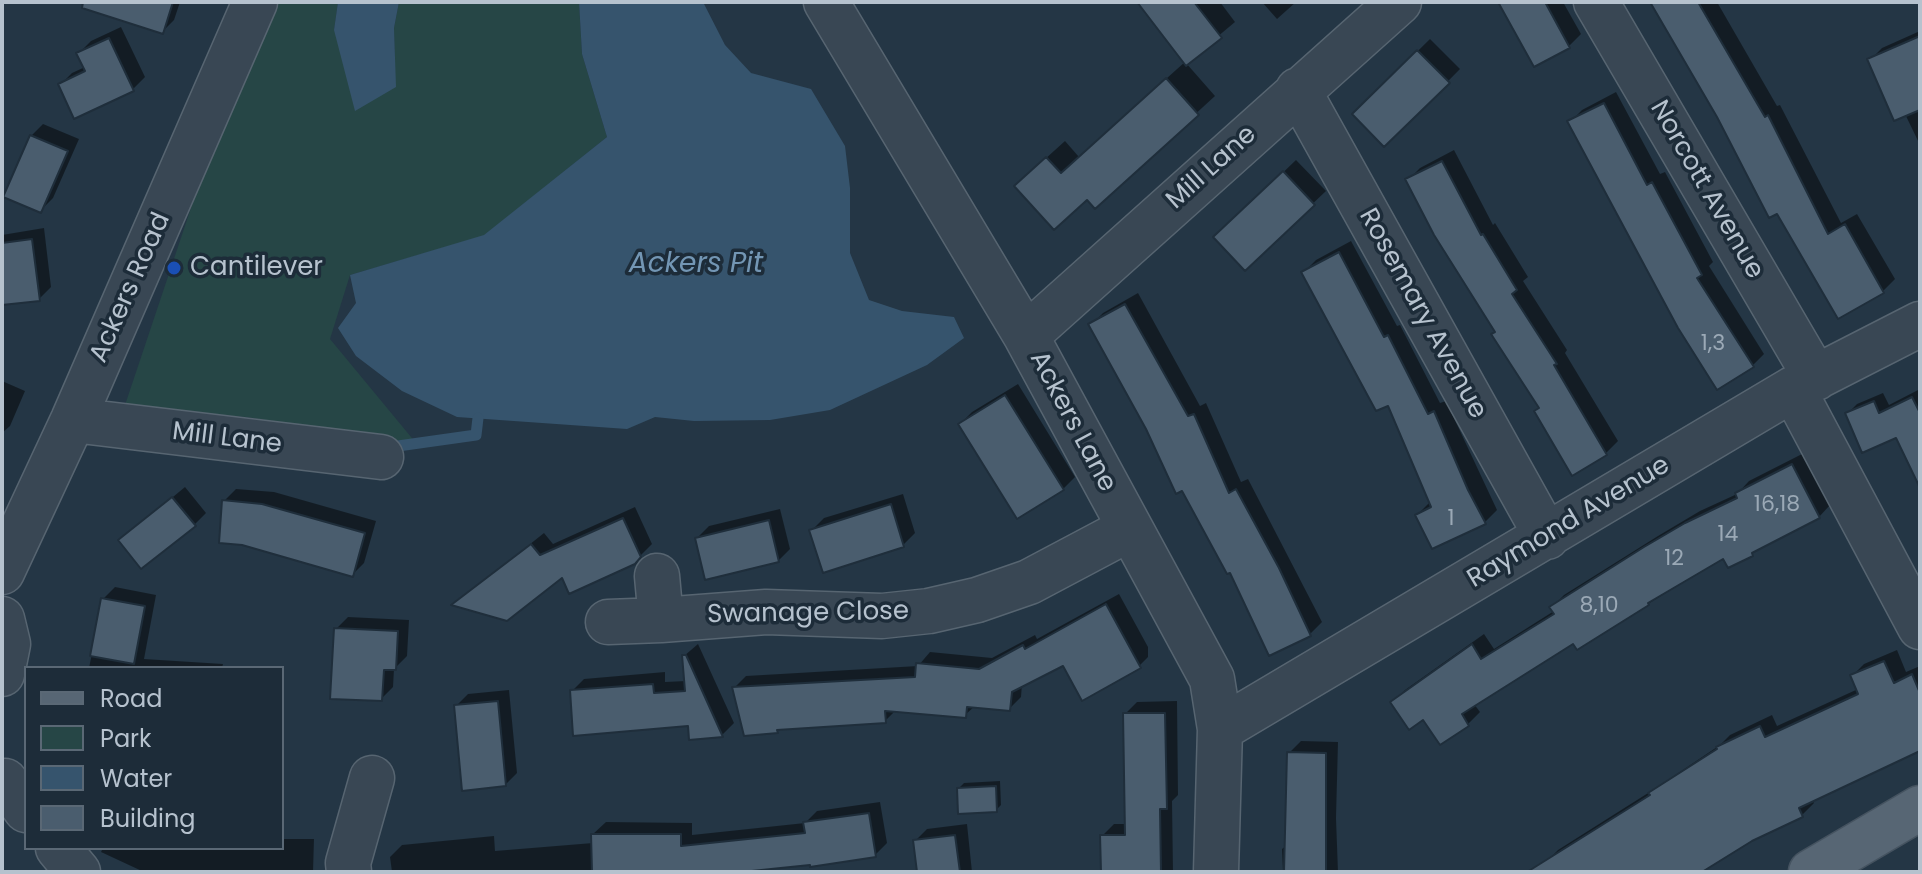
<!DOCTYPE html>
<html>
<head>
<meta charset="utf-8">
<style>
  body { margin:0 }
  #map { position:relative; width:1922px; height:874px; overflow:hidden; background:#243645; font-family:Poppins,sans-serif }
  canvas { display:block }
  .frame { position:absolute; inset:0; border:4px solid #b6c2ce; pointer-events:none }
  .legend { position:absolute; left:24px; top:666px; width:260px; height:184px; box-sizing:border-box; background:#1d2c39; border:2px solid #5a6875; margin:0; padding:10px 14px; list-style:none; font-size:24px; color:#b6c2ce }
  .legend li { display:flex; align-items:center; gap:16px; height:40px }
  .legend b { width:40px; border:2px solid #5a6875 }
</style>
</head>
<body>
<div id="map">
<canvas width="1922" height="874"></canvas>
<div class="frame"></div>
<ul class="legend">
<li><b style="height:10px;background:#576674"></b>Road</li>
<li><b style="height:22px;background:#264646"></b>Park</li>
<li><b style="height:22px;background:#36546d"></b>Water</li>
<li><b style="height:22px;background:#4a5d6e"></b>Building</li>
</ul>
</div>
<script>
const c = document.querySelector('canvas').getContext('2d');
c.lineJoin = 'round';
function paint(path, color) { c.fillStyle = color; c.fill(path, 'evenodd'); }
const shape = rows => new Path2D(rows.map(r => 'M' + r).join(''));
function stroke(path, color, width, dash) { c.strokeStyle = color; c.lineWidth = width; c.lineCap = dash ? 'butt' : 'round'; c.setLineDash(dash || []); c.stroke(path); }
function label(font, color, halo, rows, align = 'center') {
  c.font = font + ' Poppins,sans-serif'; c.lineWidth = 7; c.setLineDash([]); c.textBaseline = 'middle'; c.strokeStyle = halo; c.fillStyle = color; for (const [text, x, y, turn = 0] of rows) {
    c.save(); c.translate(x, y); c.rotate((+turn || 0) * Math.PI / 180); c.textAlign = isNaN(turn) ? turn : align; if (halo) c.strokeText(text, 0, 0); c.fillText(text, 0, 0); c.restore();
  }
}
const green = shape([
  [260,2,338,2,334,30,395,87,394,28,399,2,579,2,582,54,607,137,484,236,350,275,330,339,416,443,246,417,124,408]
]);
const water = shape([
  [338,2,399,2,394,28,396,87,355,111,334,30],
  [579,2,703,2,725,45,751,73,811,89,845,146,850,188,850,253,869,300,902,311,954,317,964,338,927,365,830,410,770,420,694,421,655,417,627,429,457,417,402,391,356,356,338,328,356,303,350,275,484,235,607,137,582,54]
]);
const shadow = shape([
  [132,2,180,2,174,20,162,32],
  [1140,2,1220,2,1235,22,1186,63,1215,96,1095,206,1087,197,1034,169,1065,141,1079,157,1186,61],
  [1262,2,1296,2,1277,19],
  [1500,2,1563,2,1581,34,1569,46],
  [1651,2,1717,2,1777,106,1780,105,1841,223,1857,214,1895,279,1883,291,1839,316],
  [121,27,145,77,133,89,60,85,72,73,85,67,79,53,91,41],
  [1920,31,1920,145,1905,114,1870,60,1882,48],
  [1430,39,1460,69,1385,145,1354,114],
  [1616,92,1660,174,1665,172,1713,262,1709,266,1764,354,1752,366,1570,122,1582,110],
  [43,124,79,139,53,198,41,210,31,136],
  [1454,150,1493,225,1495,223,1528,277,1523,281,1567,350,1565,353,1618,441,1606,453,1573,473,1541,407,1408,180,1420,168],
  [1296,160,1326,191,1245,268,1216,237],
  [44,228,51,287,39,299,2,303,2,235],
  [1351,241,1397,326,1400,325,1440,403,1446,401,1497,510,1485,522,1417,515,1429,503,1388,403,1304,272,1316,260],
  [1138,293,1200,406,1206,403,1241,482,1248,479,1322,622,1310,634,1270,653,1230,570,1091,325,1103,313],
  [2,381,25,391,10,426,2,433],
  [1018,384,1075,477,1063,489,960,424,972,412],
  [1920,389,1920,462,1897,435,1848,413,1857,404,1883,393,1889,405],
  [1804,453,1830,505,1819,517,1760,546,1752,554,1724,557,1648,604,1573,641,1474,704,1480,712,1468,724,1441,743,1423,717,1393,702,1405,690,1484,634,1494,649,1554,611,1552,607,1564,595,1658,536,1700,511,1737,494,1749,481],
  [185,487,206,513,194,525,121,540],
  [236,489,274,492,376,521,364,563,352,575,242,543,224,501],
  [903,494,915,533,903,545,812,530,824,518],
  [635,507,652,544,634,562,563,575,455,604,544,533,553,544],
  [780,509,790,549,778,561,697,538,709,526],
  [115,587,156,595,144,659,223,664,222,668,89,668,103,599],
  [1119,594,1148,647,1148,657,1136,669,1063,663,1022,684,1021,697,1009,709,975,706,965,715,896,710,885,721,780,728,777,731,734,688,746,676,918,666,930,652,992,658,1035,635,1037,639],
  [348,617,409,620,407,656,394,669,393,687,381,699,336,629],
  [698,644,734,723,722,735,691,738,690,724,572,691,584,679,665,672,665,682,686,681,684,656],
  [1897,650,1906,672,1920,666,1920,749,1812,799,1814,803,1802,815,1677,872,1553,872,1546,862,1558,850,1656,788,1720,745,1730,735,1772,715,1777,726,1858,689,1852,676,1864,664],
  [509,690,517,773,505,785,456,706,468,694],
  [1177,701,1178,795,1172,801,1173,872,1103,872,1102,836,1114,824,1127,824,1125,714,1137,702],
  [1301,741,1338,742,1336,818,1338,872,1283,872,1282,849,1287,845,1289,753],
  [1000,781,1001,805,996,810,959,788,964,783],
  [880,802,887,843,875,855,723,872,392,872,390,857,402,845,494,836,495,851,593,843,593,834,606,822,692,823,692,835,805,823,817,811],
  [967,824,972,872,919,872,915,841,927,829],
  [282,839,314,839,313,872,144,872,101,852,103,848,282,848]
]);
const stream = shape([
  [388,445,398,446,476,435,478,418]
]);
const building = shape([
  [83,2,173,2,163,34,82,8,83,2],
  [1137,2,1194,2,1222,38,1186,66,1137,2],
  [1498,2,1545,2,1570,48,1534,67,1498,2],
  [1650,2,1698,2,1765,117,1768,115,1828,234,1845,224,1884,293,1838,319,1777,214,1769,218,1717,117,1650,2],
  [1920,36,1920,110,1894,121,1867,59,1920,36],
  [109,38,134,91,74,119,58,84,85,71,76,53,109,38],
  [1417,50,1450,83,1384,147,1352,114,1417,50],
  [1166,78,1199,115,1095,209,1087,200,1054,230,1014,186,1046,157,1061,173,1166,78],
  [1604,103,1647,185,1652,182,1702,275,1697,278,1754,367,1717,390,1678,328,1567,121,1604,103],
  [30,135,68,151,41,213,3,197,30,135],
  [1442,161,1481,235,1483,234,1517,290,1512,294,1557,364,1554,365,1607,455,1572,476,1534,411,1539,408,1491,334,1495,332,1434,235,1405,179,1442,161],
  [1283,171,1315,205,1245,271,1213,237,1283,171],
  [32,239,40,301,2,305,2,243,32,239],
  [1339,252,1384,337,1388,335,1428,414,1434,411,1468,490,1486,524,1432,549,1415,515,1431,507,1388,406,1376,411,1301,272,1339,252],
  [1125,304,1188,416,1194,414,1229,493,1236,489,1279,568,1311,636,1269,656,1230,573,1227,574,1182,491,1176,494,1146,429,1088,324,1125,304],
  [1005,395,1064,490,1017,519,958,424,1005,395],
  [1912,397,1920,413,1920,488,1896,438,1862,453,1845,413,1874,401,1879,413,1912,397],
  [1792,464,1820,518,1752,553,1753,556,1728,568,1723,559,1648,603,1649,605,1577,650,1573,644,1462,714,1469,726,1440,745,1423,720,1409,730,1390,702,1472,644,1481,659,1554,614,1549,607,1644,547,1685,523,1737,498,1735,493,1792,464],
  [172,497,196,526,141,569,118,540,172,497],
  [222,500,262,504,365,533,353,577,242,545,219,543,222,500],
  [891,504,904,547,823,573,809,530,891,504],
  [623,518,641,557,635,564,569,594,562,578,507,621,451,605,531,544,540,555,623,518],
  [769,520,779,562,705,580,695,538,769,520],
  [101,598,145,606,134,664,90,656,101,598],
  [1106,604,1141,668,1082,701,1063,666,1012,692,1010,711,967,707,966,718,885,711,886,723,777,730,778,733,744,736,732,687,915,677,916,663,979,669,1023,645,1025,649,1106,604],
  [334,628,398,631,396,670,384,670,382,701,330,699,334,628],
  [682,655,686,655,723,737,689,740,688,726,573,736,570,690,653,684,654,693,685,691,682,655],
  [1884,661,1894,683,1912,674,1920,693,1920,751,1799,808,1803,817,1752,841,1702,872,1527,872,1650,795,1648,793,1717,749,1716,747,1760,726,1765,737,1858,694,1850,675,1884,661],
  [498,701,506,786,462,791,454,705,498,701],
  [1123,713,1165,713,1167,809,1160,809,1161,872,1101,872,1100,835,1125,835,1123,713],
  [1287,752,1326,753,1326,872,1284,872,1287,752],
  [996,786,997,812,958,814,957,788,996,786],
  [869,813,876,857,810,867,810,865,742,872,592,872,591,834,681,834,681,846,805,833,803,822,869,813],
  [955,835,960,872,917,872,913,840,955,835]
]);
const minor = shape([
  [826,2,1026,336,1212,679,1220,729,1216,872],
  [1596,2,1816,378],
  [1298,90,1547,537],
  [1026,336,1399,2],
  [1793,389,1920,627],
  [73,420,381,457],
  [2,572,73,420,255,2],
  [2,619,8,644,2,674],
  [661,620,766,612,882,616,929,611,977,600,1029,582,1129,529],
  [608,622,661,620,657,576],
  [1220,729,1793,389,1920,324],
  [5,781,26,810],
  [58,848,78,872],
  [349,872,348,863,372,778]
]);
const major = shape([
  [1811,872,1920,808]
]);
const markers = [
  [174,268,8,"#1a4fb4"]
];
const numberNames = [
  ["1,3",1713,344],
  ["16,18",1777,505],
  ["1",1451,519],
  ["14",1728,535],
  ["12",1674,559],
  ["8,10",1599,606]
];
const streetNames = [
  ["Mill Lane",1212,168,-42],
  ["Norcott Avenue",1706,190,60],
  ["Ackers Road",131,288,-66],
  ["Rosemary Avenue",1422,314,61],
  ["Ackers Lane",1072,422,62],
  ["Mill Lane",227,439,7],
  ["Raymond Avenue",1569,523,-31],
  ["Swanage Close",808,614,-1]
];
const poiNames = [
  ["Cantilever",190,268]
];
const waterNames = [
  ["Ackers Pit",696,265]
];
paint(green, '#264646');
paint(water, '#36546d');
paint(shadow, '#0007');
stroke(stream, '#36546d', 11);
paint(building, '#4a5d6e');
stroke(building, '#1f2e3b', 2);
stroke(minor, '#576571', 47);
stroke(major, '#455360', 47);
stroke(minor, '#394754', 44);
stroke(major, '#576674', 44);
for (const [x, y, r, color] of markers) { const dot = new Path2D(); dot.arc(x, y, r, 0, 2 * Math.PI); c.fillStyle = color; c.fill(dot); stroke(dot, '#1d2c39', 3); }
label('22px', '#9ba9b6', null, numberNames);
label('26px', '#b6c2ce', '#1d2c39', streetNames);
label('26px', '#b6c2ce', '#1d2c39', poiNames, 'left');
label('italic 28px', '#7396b4', '#1d2c39', waterNames);
</script>
</body>
</html>
